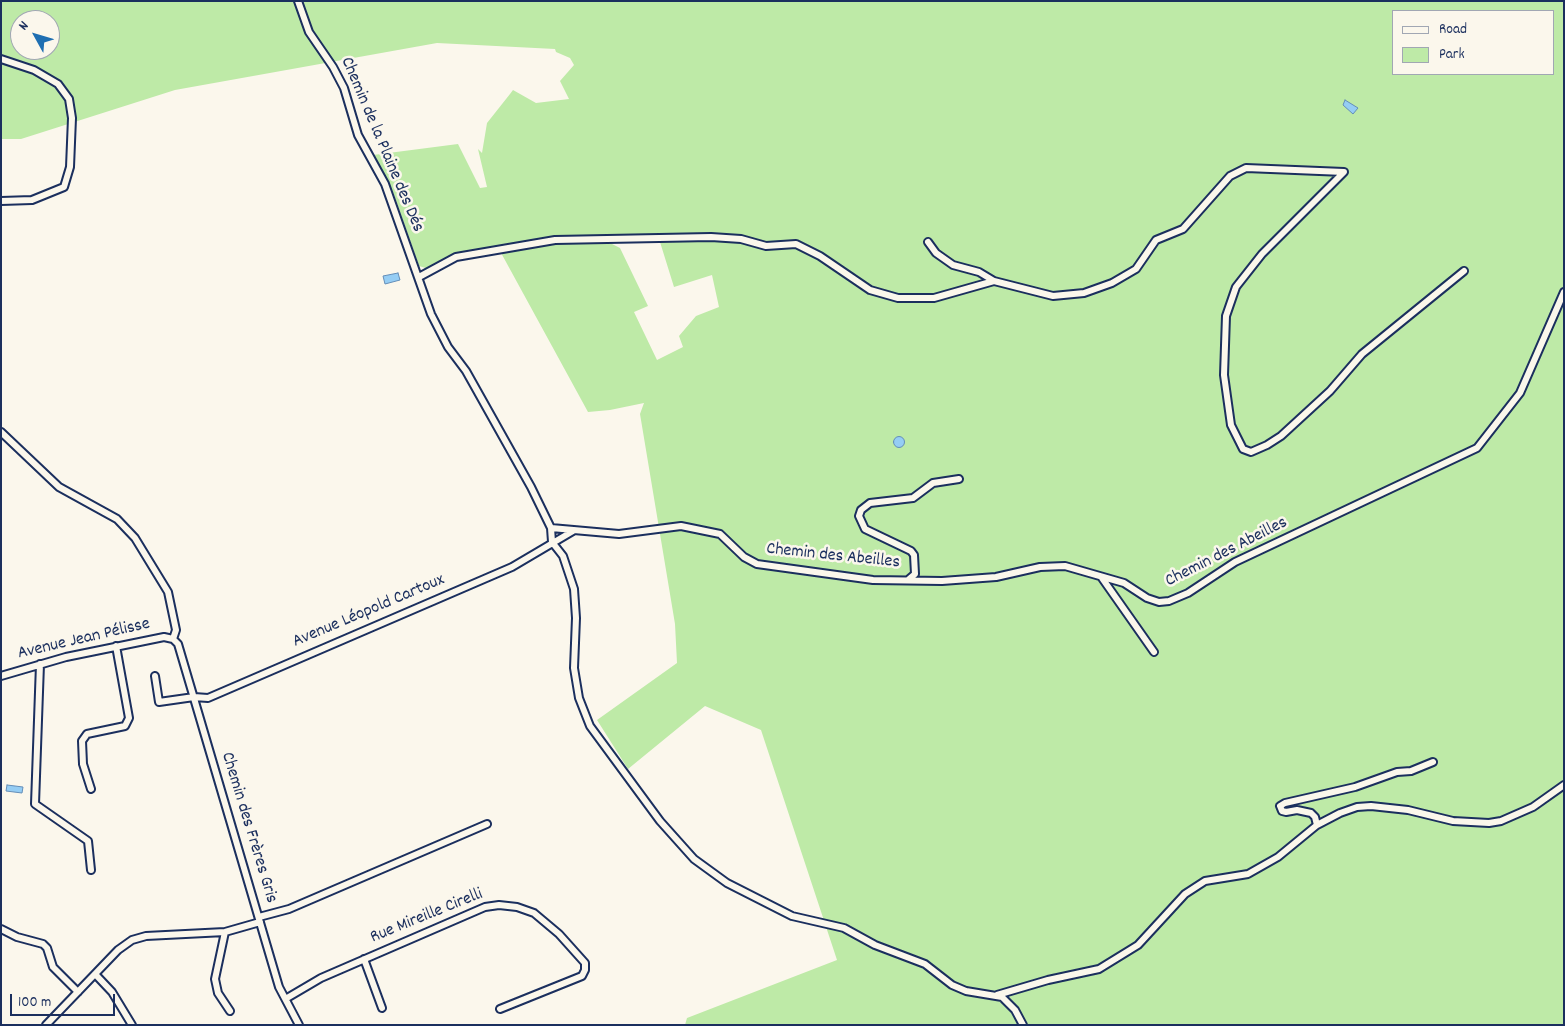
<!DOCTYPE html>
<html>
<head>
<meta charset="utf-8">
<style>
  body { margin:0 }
  #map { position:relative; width:1565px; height:1026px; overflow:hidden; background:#fbf7ec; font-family:Dekko,sans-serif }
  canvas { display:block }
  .frame { position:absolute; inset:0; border:2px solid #1b2f5e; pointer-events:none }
  .legend { position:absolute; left:1392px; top:10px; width:162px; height:65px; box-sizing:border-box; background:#fbf7ec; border:1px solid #a1a7b3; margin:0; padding:6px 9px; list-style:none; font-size:15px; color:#1b2f5e }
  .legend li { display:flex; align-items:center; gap:10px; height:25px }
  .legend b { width:25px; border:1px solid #a1a7b3 }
  .north { position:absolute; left:10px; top:10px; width:50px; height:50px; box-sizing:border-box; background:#fbf7ec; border:1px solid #a1a7b3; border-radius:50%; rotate:309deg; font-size:14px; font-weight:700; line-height:20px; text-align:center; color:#1b2f5e }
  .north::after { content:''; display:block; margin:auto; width:18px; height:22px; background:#1f6fb2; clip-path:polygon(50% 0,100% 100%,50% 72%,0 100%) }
  .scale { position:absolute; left:10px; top:994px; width:105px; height:22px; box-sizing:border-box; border:2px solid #1b2f5e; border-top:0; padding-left:6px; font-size:15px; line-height:18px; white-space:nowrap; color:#1b2f5e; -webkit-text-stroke:4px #fbf7ec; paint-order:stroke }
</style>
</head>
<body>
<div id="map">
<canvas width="1565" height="1026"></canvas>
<div class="frame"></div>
<ul class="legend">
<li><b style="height:6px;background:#fbf7ec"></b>Road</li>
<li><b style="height:14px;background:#beeaa7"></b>Park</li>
</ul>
<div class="north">N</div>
<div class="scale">100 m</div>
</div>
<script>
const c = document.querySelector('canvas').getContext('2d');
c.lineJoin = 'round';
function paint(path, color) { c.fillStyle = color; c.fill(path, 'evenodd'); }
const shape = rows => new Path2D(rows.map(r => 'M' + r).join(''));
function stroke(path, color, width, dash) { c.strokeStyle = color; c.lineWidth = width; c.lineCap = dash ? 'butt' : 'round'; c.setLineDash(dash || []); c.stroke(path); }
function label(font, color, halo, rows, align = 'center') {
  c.font = font + ' Dekko,sans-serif'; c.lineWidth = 5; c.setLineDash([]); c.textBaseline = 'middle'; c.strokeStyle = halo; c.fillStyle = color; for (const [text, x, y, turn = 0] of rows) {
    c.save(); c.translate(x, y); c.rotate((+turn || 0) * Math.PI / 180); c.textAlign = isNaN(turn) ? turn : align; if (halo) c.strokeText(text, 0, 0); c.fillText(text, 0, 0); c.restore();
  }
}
const green = shape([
  [1,1,1564,1,1564,1025,685,1025,687,1018,837,960,761,730,705,706,628,769,597,720,677,663,675,624,640,414,644,403,610,410,588,412,500,251,557,243,612,244,620,248,648,306,634,312,657,360,683,347,679,336,696,316,719,307,712,275,674,287,660,242,730,241,735,235,562,237,483,248,458,255,429,269,419,266,393,192,373,155,458,144,480,188,487,187,478,149,482,153,487,123,510,94,513,90,536,103,569,99,560,81,574,65,570,58,556,52,555,49,437,43,175,90,21,139,1,139],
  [1394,11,1554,11,1554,74,1394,74],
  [20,20,50,20,50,50,20,50]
]);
const water = shape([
  [1345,100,1358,108,1353,114,1343,105,1345,100],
  [398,273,400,280,385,284,383,276,398,273],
  '893.5 442a5.5 5.5 0 1 1 11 0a5.5 5.5 0 1 1-11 0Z',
  [7,785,23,787,22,793,6,791,7,785]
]);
const street = shape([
  [298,1,309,32,333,67,344,88,358,135,385,184,431,314,448,347,466,371,531,487,551,528,552,542],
  [1,59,34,70,58,84,69,99,72,118,70,167,64,187,32,200,1,201],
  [928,242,936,253,953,265,979,272,994,281],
  [419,277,456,257,555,240,711,237,741,239,766,246,796,244,820,256,870,290,898,298,934,298,994,281,1053,296,1084,293,1112,283,1136,269,1156,240,1183,229,1230,176,1246,168,1344,172,1262,254,1236,287,1226,316,1224,375,1231,425,1243,449,1251,452,1267,445,1281,436,1330,391,1362,354,1464,271],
  [1,432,59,487,117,519,135,538,168,592,176,630,173,639],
  [551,528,619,534,681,526,720,534,744,557,757,564,873,580,942,581,996,577,1040,567,1065,566,1124,583,1147,598,1159,602,1169,601,1188,593,1235,562,1477,448,1520,393,1564,292],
  [552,542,563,556,574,589,576,618,574,668,579,698,590,726,660,821,694,859,727,883,792,916,844,928,875,945,925,964,952,985,966,991,1002,997,1015,1010,1023,1025],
  [1102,578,1154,652],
  [908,580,915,574,914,555,911,551,865,529,859,516,861,510,870,503,913,498,933,483,959,479],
  [173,639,178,644,279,987,299,1025],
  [40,664,35,804,88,841,91,870],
  [1,676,66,657,164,637,173,639],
  [155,676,159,702,194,697,208,698,512,567,573,531],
  [91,789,83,764,82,741,87,734,125,726,129,718,116,646],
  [1317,825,1315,817,1311,813,1297,810,1286,812,1282,811,1280,806,1285,803,1355,787,1397,772,1411,771,1433,762],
  [259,917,289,909,487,824],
  [1,929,17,937,43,944,47,948,53,967,78,992],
  [225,932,215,979,218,993,230,1011],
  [364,959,382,1008],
  [95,974,112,992,132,1025],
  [997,995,1048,980,1099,969,1138,945,1185,894,1205,881,1248,874,1278,857,1317,825,1340,813,1357,807,1371,806,1408,810,1453,821,1489,823,1501,821,1533,807,1564,785],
  [287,998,321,978,485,907,499,905,517,907,534,913,559,934,585,963,585,970,582,976,500,1009],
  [46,1025,118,950,132,940,146,936,225,932,260,922]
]);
const streetNames = [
  ["Chemin de la Plaine des Dés",381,145,67],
  ["Chemin des Abeilles",1227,553,-27],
  ["Chemin des Abeilles",833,557,6],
  ["Avenue Léopold Cartoux",369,612,-23],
  ["Avenue Jean Pélisse",84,640,-13],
  ["Chemin des Frères Gris",248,828,73],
  ["Rue Mireille Cirelli",427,917,-22]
];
paint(green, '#beeaa7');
paint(water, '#95cdf4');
stroke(water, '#648eb8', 1);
stroke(street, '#1b2f5e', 10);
stroke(street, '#fbf7ec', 6);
label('18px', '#1b2f5e', '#fbf7ec', streetNames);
</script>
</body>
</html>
